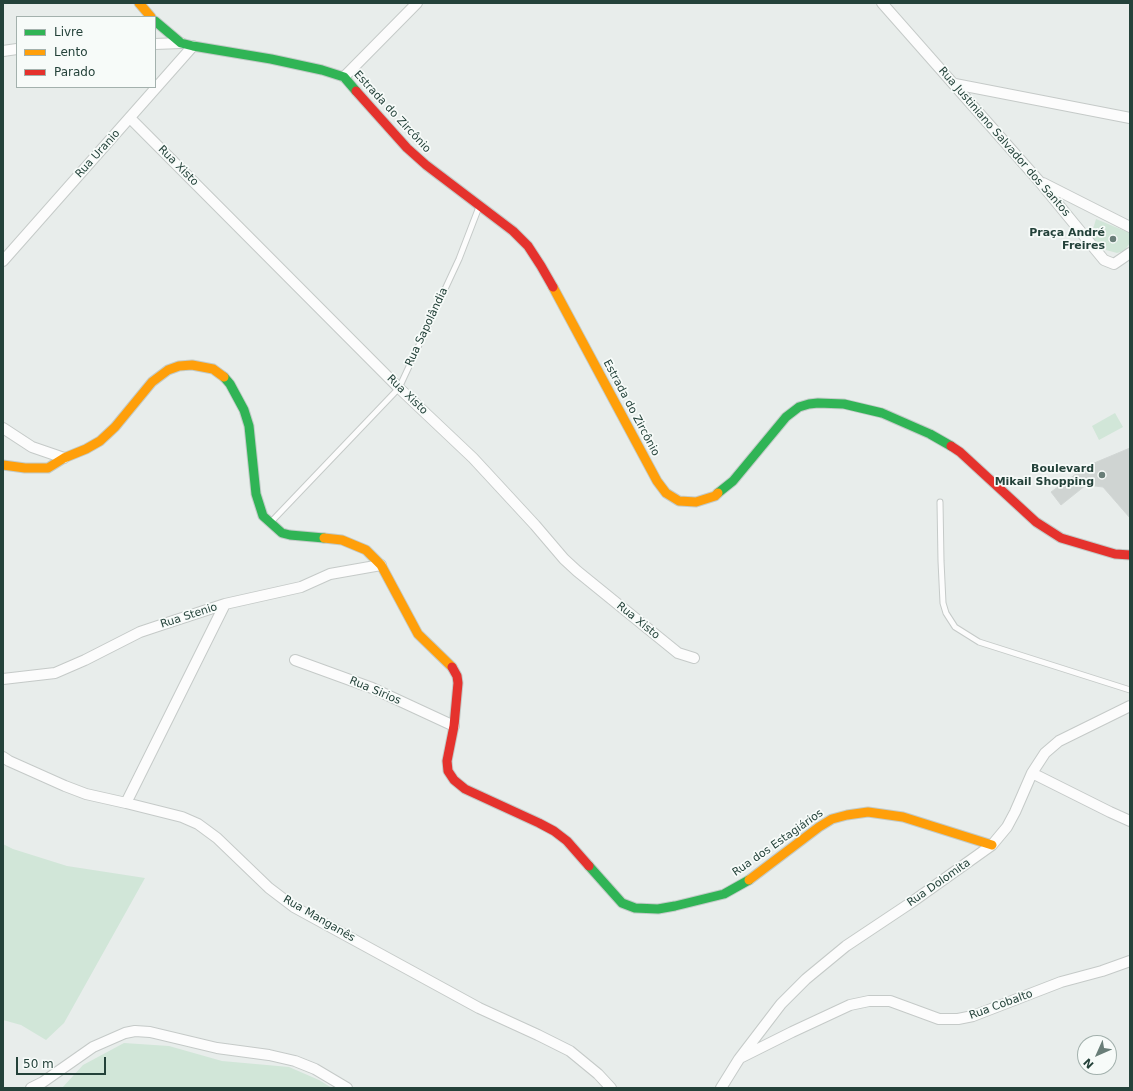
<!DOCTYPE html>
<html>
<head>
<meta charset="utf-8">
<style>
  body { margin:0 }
  #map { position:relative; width:1133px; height:1091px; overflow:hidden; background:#e8edeb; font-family:"DejaVu Sans",sans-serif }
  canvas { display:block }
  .frame { position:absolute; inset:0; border:4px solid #24423a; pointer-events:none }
  .legend { position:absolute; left:16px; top:16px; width:140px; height:72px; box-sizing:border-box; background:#f7fbf9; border:1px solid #a3b1ad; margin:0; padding:5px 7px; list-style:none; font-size:12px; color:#24423a }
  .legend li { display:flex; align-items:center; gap:8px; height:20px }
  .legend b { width:20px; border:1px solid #a3b1ad }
  .north { position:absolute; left:1077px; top:1035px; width:40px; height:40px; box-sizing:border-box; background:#f7fbf9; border:1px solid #a3b1ad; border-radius:50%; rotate:225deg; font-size:11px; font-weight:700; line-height:16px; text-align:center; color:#24423a }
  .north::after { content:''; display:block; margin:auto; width:14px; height:18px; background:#697e78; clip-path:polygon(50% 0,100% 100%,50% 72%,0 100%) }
  .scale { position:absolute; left:16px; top:1057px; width:90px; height:18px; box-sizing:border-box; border:2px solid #24423a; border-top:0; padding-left:5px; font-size:12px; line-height:14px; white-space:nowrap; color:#24423a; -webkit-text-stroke:3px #f7fbf9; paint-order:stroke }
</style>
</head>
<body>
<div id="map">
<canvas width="1133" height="1091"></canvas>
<div class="frame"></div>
<ul class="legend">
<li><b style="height:5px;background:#30b455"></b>Livre</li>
<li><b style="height:5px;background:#ff9f0a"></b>Lento</li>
<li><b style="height:5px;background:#e5322d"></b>Parado</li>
</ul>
<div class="north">N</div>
<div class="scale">50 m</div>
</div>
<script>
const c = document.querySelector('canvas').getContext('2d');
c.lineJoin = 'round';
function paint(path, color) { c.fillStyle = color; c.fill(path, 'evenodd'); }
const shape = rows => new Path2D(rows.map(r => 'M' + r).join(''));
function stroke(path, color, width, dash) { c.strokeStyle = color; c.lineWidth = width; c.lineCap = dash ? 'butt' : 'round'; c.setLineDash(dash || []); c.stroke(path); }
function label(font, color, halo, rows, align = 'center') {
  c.font = font + ' "DejaVu Sans",sans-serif'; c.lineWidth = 3.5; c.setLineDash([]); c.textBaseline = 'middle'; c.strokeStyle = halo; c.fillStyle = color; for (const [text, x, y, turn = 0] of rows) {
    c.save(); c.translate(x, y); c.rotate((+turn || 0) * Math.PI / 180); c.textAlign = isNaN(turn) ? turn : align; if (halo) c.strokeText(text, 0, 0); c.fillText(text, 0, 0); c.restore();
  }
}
const green = shape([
  [1096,219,1130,233,1130,243,1124,251,1117,253,1106,250,1091,236],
  [1115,413,1123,427,1099,440,1092,426],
  [3,844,13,849,67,866,145,878,64,1023,46,1040,21,1025,3,1020],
  [124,1043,169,1046,222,1061,289,1067,319,1080,332,1088,62,1088,83,1065]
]);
const building = shape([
  [1130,448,1130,518,1103,487,1086,485,1061,505,1051,492,1087,466,1130,448]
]);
const lane = shape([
  [940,502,941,561,943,603,946,613,955,627,979,642,1130,690],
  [271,522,399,388,459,259,479,207]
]);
const street = shape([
  [882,3,1039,181,1104,260,1114,264,1130,253],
  [155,44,181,43],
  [3,51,17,49],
  [344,77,417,3],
  [955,84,1130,118],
  [130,118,399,388,473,458,535,525,564,559,577,571,678,653,694,658],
  [1043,183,1130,227],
  [3,261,193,46],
  [3,428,32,447,64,458],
  [295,660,372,688,454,726],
  [3,679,55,673,85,660,140,632,164,624,225,604,301,587,330,574,381,565],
  [3,757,9,761,65,786,86,794,126,803,182,817,198,824,217,838,269,888,294,907,479,1008,538,1035,570,1051,598,1074,611,1088],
  [1032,773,1110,812,1130,821],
  [126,803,225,604],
  [742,1057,792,1032,850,1005,869,1001,890,1001,939,1019,958,1019,973,1016,1061,982,1102,971,1130,961],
  [31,1088,43,1082,93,1047,125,1033,135,1031,150,1032,217,1048,269,1055,295,1061,315,1069,347,1088],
  [721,1088,739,1059,781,1004,806,979,846,946,912,902,992,845,1007,827,1015,812,1032,773,1045,753,1059,741,1130,706]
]);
const fast = shape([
  [155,21,181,43,193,46,271,59,322,70,344,77,356,91],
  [224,377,230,384,244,410,249,426,256,494,263,516,282,533,290,535,324,538],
  [718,493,733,481,786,417,799,407,809,404,818,403,844,404,882,413,930,434,951,446],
  [589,866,622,903,635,908,658,909,675,906,724,894,749,880]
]);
const slow = shape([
  [139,3,151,17],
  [553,287,657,481,666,493,679,501,696,502,715,496,718,493],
  [3,465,25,468,48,468,64,458,86,449,100,441,115,427,152,382,168,370,179,366,192,365,213,369,224,377],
  [324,538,342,540,366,550,381,565,418,634,452,667],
  [749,880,819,827,832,819,847,815,868,812,903,817,992,845]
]);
const jam = shape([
  [356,91,407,148,426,165,513,231,528,246,541,266,553,287],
  [951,446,960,452,1036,522,1061,538,1115,554,1130,555],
  [452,667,457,676,458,683,454,726,447,761,448,771,454,780,465,789,539,823,554,831,567,841,589,866]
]);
const markers = [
  [1113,239,4,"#697e78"],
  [1102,475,4,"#697e78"]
];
const streetNames = [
  ["Estrada do Zircônio",392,112,47],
  ["Rua Justiniano Salvador dos Santos",1004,142,49],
  ["Rua Uranio",98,154,-48],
  ["Rua Xisto",178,166,45],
  ["Rua Sapolândia",427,327,-65],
  ["Rua Xisto",407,395,44],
  ["Estrada do Zircônio",631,408,62],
  ["Rua Stenio",189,616,-18],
  ["Rua Xisto",638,621,39],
  ["Rua Sirios",375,691,23],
  ["Rua dos Estagiários",778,843,-35],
  ["Rua Dolomita",939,883,-35],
  ["Rua Manganês",319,919,30],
  ["Rua Cobalto",1001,1005,-20]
];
const poiNames = [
  ["Praça André",1105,233],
  ["Freires",1105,246],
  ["Boulevard",1094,469],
  ["Mikail Shopping",1094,482]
];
paint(green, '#d1e6d8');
paint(building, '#cfd4d2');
stroke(building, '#d1d6d4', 1);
stroke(lane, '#c5cac8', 7);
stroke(street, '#c5cac8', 12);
stroke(fast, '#c3cbc8', 11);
stroke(slow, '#c3cbc8', 11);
stroke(jam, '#c3cbc8', 11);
stroke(lane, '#fcfcfc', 5);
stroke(street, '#fcfcfc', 10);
stroke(fast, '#30b455', 9);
stroke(slow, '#ff9f0a', 9);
stroke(jam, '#e5322d', 9);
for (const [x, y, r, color] of markers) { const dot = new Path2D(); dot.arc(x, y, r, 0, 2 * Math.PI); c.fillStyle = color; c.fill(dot); stroke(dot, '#f7fbf9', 1.5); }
label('11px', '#24423a', '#f7fbf9', streetNames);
label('bold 11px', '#24423a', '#f7fbf9', poiNames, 'right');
</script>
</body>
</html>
